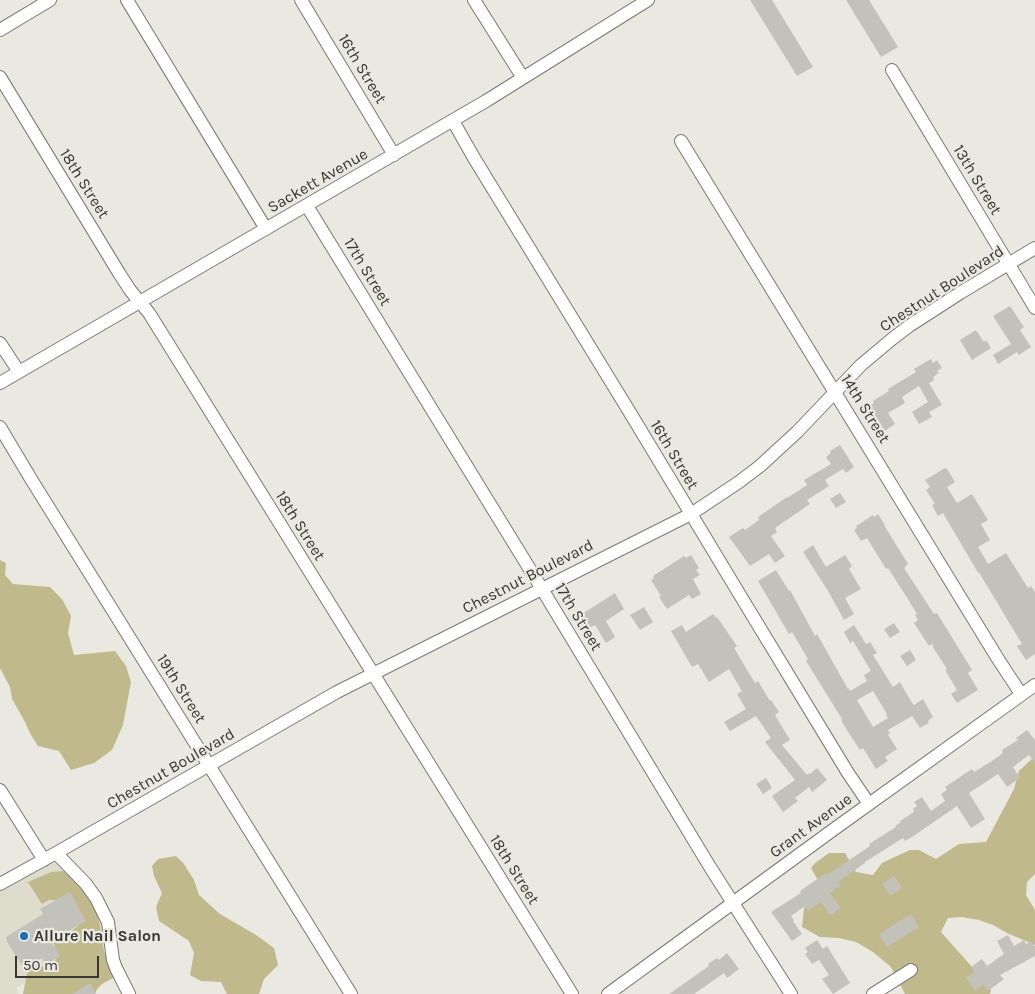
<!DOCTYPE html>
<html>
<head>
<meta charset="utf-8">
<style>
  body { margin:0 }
  #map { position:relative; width:1035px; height:994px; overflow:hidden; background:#eae9e1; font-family:Karla,sans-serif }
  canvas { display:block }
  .scale { position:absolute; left:15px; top:956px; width:84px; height:22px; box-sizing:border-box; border:2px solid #383734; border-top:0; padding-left:6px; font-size:15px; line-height:18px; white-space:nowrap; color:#383734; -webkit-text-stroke:4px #eae9e1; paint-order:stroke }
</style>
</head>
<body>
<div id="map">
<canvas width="1035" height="994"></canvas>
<div class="scale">50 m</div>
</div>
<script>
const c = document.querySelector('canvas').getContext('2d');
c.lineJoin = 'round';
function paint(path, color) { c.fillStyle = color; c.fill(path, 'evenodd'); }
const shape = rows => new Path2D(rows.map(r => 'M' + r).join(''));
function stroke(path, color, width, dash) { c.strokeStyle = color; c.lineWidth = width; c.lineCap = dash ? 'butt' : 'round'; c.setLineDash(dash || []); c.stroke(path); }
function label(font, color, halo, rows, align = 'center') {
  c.font = font + ' Karla,sans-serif'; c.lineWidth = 4.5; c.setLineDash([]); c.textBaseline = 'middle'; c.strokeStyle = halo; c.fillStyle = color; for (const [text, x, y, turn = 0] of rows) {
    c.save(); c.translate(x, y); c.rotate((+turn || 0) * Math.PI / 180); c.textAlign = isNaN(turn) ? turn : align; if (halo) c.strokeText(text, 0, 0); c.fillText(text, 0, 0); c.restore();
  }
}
const built = shape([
  [56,853,86,884,110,934,16,988,19,994,0,994,0,884]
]);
const forest = shape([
  [0,560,6,563,5,575,13,584,50,587,62,599,71,616,68,633,74,655,115,651,126,666,131,682,123,725,112,750,94,763,71,770,59,751,38,746,31,735,25,722,12,699,10,687,0,668],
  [1035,756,1035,874,1027,882,1026,895,1035,910,1035,945,1007,933,993,925,979,920,962,917,948,918,941,932,973,968,991,990,990,994,905,994,891,967,873,952,856,942,839,938,820,937,802,927,804,908,816,896,819,882,811,868,815,863,829,853,845,853,856,872,873,875,882,863,910,850,919,850,936,859,959,844,986,842,1014,789,1019,771],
  [176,856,184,864,194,880,199,895,220,914,256,935,274,948,278,965,264,979,259,994,227,994,221,982,201,981,190,975,194,953,189,941,159,921,156,907,162,893,154,876,152,866,158,859],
  [63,871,80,883,96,909,100,926,104,951,109,967,115,977,102,984,97,989,95,994,23,994,27,974,35,965,50,968,57,958,54,943,77,927,82,919,61,900,49,900,42,904,28,882,51,872]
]);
const building = shape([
  [750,0,772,0,813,67,797,76],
  [846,0,869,0,898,47,881,57],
  [1010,306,1024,327,1020,330,1031,347,1019,355,1017,352,998,364,993,355,1011,344,993,316],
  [976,330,984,342,986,340,991,348,972,360,960,340],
  [931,359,933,363,937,360,942,368,937,371,939,373,933,377,934,380,929,383,942,405,929,412,932,417,919,424,912,412,928,402,919,386,902,397,905,403,888,413,895,424,885,431,875,416,874,417,867,408,874,403,873,401,889,391,888,389,916,372,914,369],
  [840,445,854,467,846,473,843,469,825,480,829,486,807,500,810,504,775,528,777,532,771,536,785,556,775,563,769,554,750,566,729,537,743,528,745,530,759,520,758,517,787,497,787,498,807,485,804,480,831,464,826,457,831,453,830,451],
  [945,468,946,469,947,469,955,482,947,487,957,503,972,494,988,520,981,524,990,540,978,547,988,564,1006,553,1028,588,1031,586,1035,592,1035,654,1026,660,1017,646,1022,644,980,574,977,571,943,513,938,516,932,505,935,504,926,490,930,487,925,480],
  [840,493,846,502,836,508,830,499],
  [878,514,885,525,884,525,908,564,905,566,906,567,904,568,934,614,937,613,972,670,968,673,978,690,957,703,951,694,957,690,945,670,947,669,934,649,932,644,929,646,914,623,918,620,915,615,917,614,906,596,888,568,886,569,867,538,861,541,854,530,857,528,856,526,873,515,874,517],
  [813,545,826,567,845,555,852,566,849,569,861,589,845,598,854,614,844,620,828,591,803,552],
  [691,555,699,568,696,570,700,575,693,579,701,594,692,599,689,595,667,609,659,597,661,596,651,580,654,578,653,576,684,556,686,558],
  [776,570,789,591,790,590,815,636,817,634,848,689,849,688,850,691,867,681,864,675,871,671,853,641,850,643,844,632,854,625,866,644,870,642,877,653,873,655,893,687,900,682,912,703,914,705,923,699,933,717,928,721,929,723,920,728,912,716,888,730,890,733,888,735,897,749,885,757,888,761,876,769,863,748,860,750,848,732,841,720,842,719,806,661,808,659,792,632,789,634,758,581],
  [873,691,887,714,886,715,888,718,873,727,857,700],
  [615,593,624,609,606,621,615,637,606,643,595,625,587,629,579,616],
  [644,607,653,622,640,630,630,615],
  [713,614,716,618,717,617,737,646,734,648,755,683,758,681,770,701,771,700,779,712,775,715,790,740,782,745,807,775,809,773,810,774,817,768,827,780,812,792,809,787,795,798,798,801,783,812,772,796,795,780,765,742,771,738,756,716,730,731,724,722,746,709,737,694,742,691,729,669,709,682,698,664,692,667,671,631,682,625,686,632],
  [894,623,900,632,890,638,884,629],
  [910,650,916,660,907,666,900,656],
  [1027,730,1035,740,1035,763,1029,755,1013,767,1020,778,1007,787,998,774,969,793,985,819,971,828,957,806,912,837,905,841,903,838,865,862,865,863,838,882,841,885,830,893,841,908,830,915,821,902,808,911,805,906,791,916,794,920,793,921,802,934,792,941,771,912,801,893,800,891,826,873,827,875,870,846,869,844,896,827,895,826,901,822,900,821,914,812,913,809,917,806,914,802,922,797,931,811,945,801,941,794,947,790,945,787,972,769,974,772,992,761,1003,753,1002,750,1018,740,1016,738],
  [766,778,772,788,763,794,756,784],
  [894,876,902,888,890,896,882,884],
  [70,892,86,921,51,941,60,956,46,965,42,958,24,969,7,942,6,937,43,914,40,909],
  [911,914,919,927,887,947,879,934],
  [1008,935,1014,946,1024,940,1026,944,1031,941,1035,947,1035,956,1000,975,1004,979,988,991,983,984,975,991,966,978,974,972,971,967,982,959,987,966,1004,954,997,941],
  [817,940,823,949,827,946,850,983,833,994,822,979,829,975,819,960,812,964,805,954,808,952,805,948],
  [727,953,739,969,727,978,724,973,694,994,669,994,709,966,708,964,717,958,719,960],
  [90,983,96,994,72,994]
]);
const minor = shape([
  [127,0,266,229],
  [301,0,394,155],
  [474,0,523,78],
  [0,30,50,0],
  [892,70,1035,308],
  [0,77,119,273,130,290,149,313,164,337,572,994],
  [453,121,474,158,629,411,746,605,848,773,869,804],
  [681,141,998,659,1021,694],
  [307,206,542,589,710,867,791,994],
  [0,343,19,372],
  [0,383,486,101,648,0],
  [0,427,31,479,351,994],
  [0,790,44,860],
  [56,853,86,884,96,898,108,922,113,960,116,968,129,994],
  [0,884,56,853,337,692,691,514,739,482,760,466,797,432,861,365,892,339,909,326,960,293,1035,248],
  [608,994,837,827,1035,685],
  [873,994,911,970]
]);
const markers = [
  [24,936,5,"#1b6dbb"]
];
const streetNames = [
  ["16th Street",362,69,59],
  ["13th Street",977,180,59],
  ["Sackett Avenue",318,181,-30],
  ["18th Street",84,184,58],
  ["17th Street",367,272,59],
  ["Chestnut Boulevard",942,289,-33],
  ["14th Street",865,409,58],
  ["16th Street",674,455,59],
  ["18th Street",300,526,58],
  ["Chestnut Boulevard",528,577,-27],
  ["17th Street",578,617,59],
  ["19th Street",181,689,58],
  ["Chestnut Boulevard",171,769,-30],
  ["Grant Avenue",811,826,-36],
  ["18th Street",514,870,58]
];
const poiNames = [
  ["Allure Nail Salon",34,936]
];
paint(built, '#deddcd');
paint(forest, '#bfb98c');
paint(building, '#c3c2ba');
stroke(minor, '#797871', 14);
stroke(minor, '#fff', 12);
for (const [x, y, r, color] of markers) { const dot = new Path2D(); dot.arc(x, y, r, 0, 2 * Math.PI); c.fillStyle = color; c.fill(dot); stroke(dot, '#eae9e1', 2); }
label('16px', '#383734', '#eae9e1', streetNames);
label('bold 16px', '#383734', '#eae9e1', poiNames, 'left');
</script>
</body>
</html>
